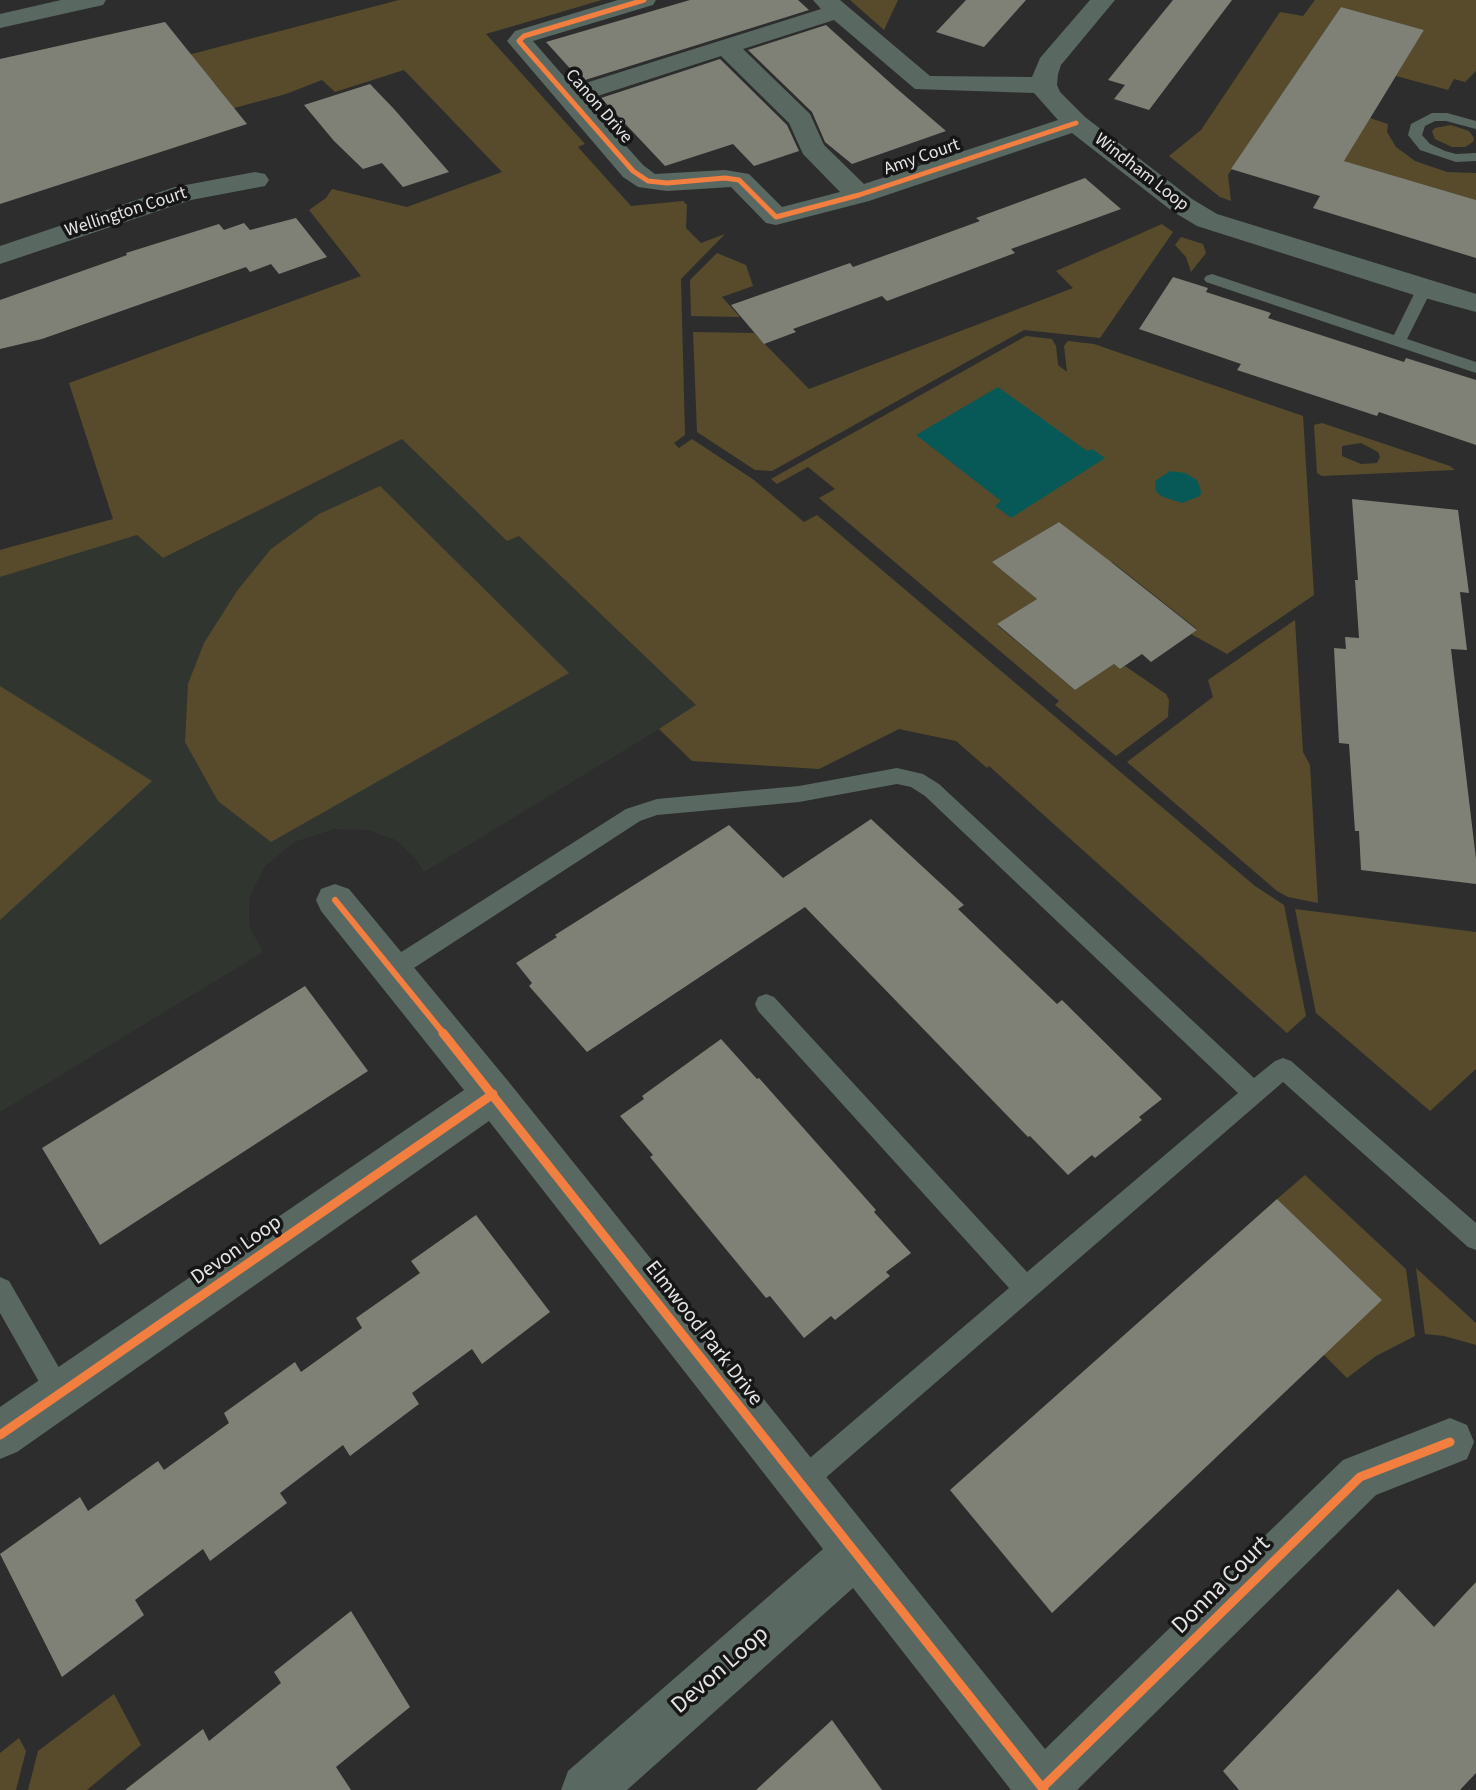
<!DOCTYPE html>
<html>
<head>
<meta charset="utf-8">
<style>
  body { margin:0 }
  canvas { display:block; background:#2c2d2c }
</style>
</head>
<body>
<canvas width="1476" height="1790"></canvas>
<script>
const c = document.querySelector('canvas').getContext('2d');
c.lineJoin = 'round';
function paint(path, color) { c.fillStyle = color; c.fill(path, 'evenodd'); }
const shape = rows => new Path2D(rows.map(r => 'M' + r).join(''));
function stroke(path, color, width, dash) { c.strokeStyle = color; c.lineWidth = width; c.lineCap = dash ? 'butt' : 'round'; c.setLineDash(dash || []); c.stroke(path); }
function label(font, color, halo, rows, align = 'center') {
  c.font = font + ' "Source Sans 3",sans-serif'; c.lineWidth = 7; c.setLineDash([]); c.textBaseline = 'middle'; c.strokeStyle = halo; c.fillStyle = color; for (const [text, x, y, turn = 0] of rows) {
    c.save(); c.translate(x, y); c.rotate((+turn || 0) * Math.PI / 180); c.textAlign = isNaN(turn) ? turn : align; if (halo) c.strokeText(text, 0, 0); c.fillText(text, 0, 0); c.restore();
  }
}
const built = shape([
  [402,439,507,541,519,536,697,706,424,872,416,859,396,840,368,830,334,829,294,842,265,866,249,897,249,926,263,952,0,1112,0,577,137,535,163,558]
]);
const green = shape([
  [399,0,602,0,486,34,585,144,578,147,631,206,683,201,687,205,686,228,701,243,725,234,681,279,685,435,674,443,679,448,692,439,754,480,804,522,817,515,1255,886,1284,905,1306,1016,1287,1033,989,766,987,768,956,741,899,729,819,769,692,761,659,729,696,705,519,536,507,541,402,439,163,558,137,535,0,577,0,550,113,519,69,383,361,276,309,210,326,198,332,189,407,207,502,172,404,70,335,92,322,80,286,94,234,108,215,84,0,104],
  [850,0,898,0,884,30],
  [1315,0,1476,0,1476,71,1465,82,1454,79,1448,90,1396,76,1424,30,1341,7,1228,175,1231,201,1220,197,1169,156,1201,130,1280,12,1303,16],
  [1370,118,1388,124,1387,132,1396,147,1415,161,1447,172,1476,173,1476,200,1344,161],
  [1451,125,1469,131,1474,138,1473,142,1465,147,1452,147,1435,139,1432,131,1435,128],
  [1162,224,1173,232,1100,338,1024,330,772,471,755,470,697,432,693,332,754,333,809,389,1073,288,1056,271],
  [1181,237,1203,244,1206,253,1191,272,1186,257,1175,245],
  [717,253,746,265,753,286,722,297,740,317,691,316,690,280],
  [1026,336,1052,339,1056,346,1058,365,1067,372,1064,346,1068,341,1094,344,1303,416,1314,595,1227,654,1191,634,1197,629,1112,562,1094,573,1101,555,1059,522,993,562,1037,599,997,625,1075,690,1114,664,1120,669,1125,666,1166,694,1169,700,1168,717,1116,756,1055,705,1059,701,819,498,835,489,808,467,777,484,771,479],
  [1322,423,1450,466,1455,470,1322,476,1317,473,1314,425],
  [1361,443,1378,452,1380,457,1377,463,1361,464,1342,456,1342,446],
  [380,486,569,673,271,842,218,801,185,742,188,684,204,643,237,591,271,549,319,514],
  [1295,620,1303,752,1310,765,1318,903,1288,897,1277,891,1127,762,1213,697,1208,680],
  [0,686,152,781,0,920],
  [1295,909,1476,932,1476,1069,1430,1111,1316,1013],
  [1305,1175,1406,1269,1415,1336,1376,1356,1347,1378,1323,1354,1381,1299,1277,1199],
  [1416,1268,1476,1323,1476,1345,1444,1336,1425,1334],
  [114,1694,141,1745,87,1790,28,1790,38,1751],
  [19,1738,26,1751,16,1790,0,1790,0,1753]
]);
const water = shape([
  [998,387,1087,451,1092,449,1105,458,1011,518,995,506,1001,501,916,435],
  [1170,471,1185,473,1197,480,1201,491,1200,496,1182,503,1161,496,1156,491,1155,481]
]);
const building = shape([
  [690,0,798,0,809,10,585,80,578,73,575,74,546,42],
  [966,0,1026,0,984,47,936,32],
  [1173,0,1232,0,1149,110,1114,99,1125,85,1108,80],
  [1341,7,1424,30,1344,161,1476,200,1476,258,1313,208,1320,196,1231,169],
  [165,22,247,124,0,204,0,59],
  [826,25,896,88,946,131,852,164,825,142,812,112,748,50],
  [720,59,787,125,799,151,754,166,733,144,665,166,601,98],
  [370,84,394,109,449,172,403,187,382,163,363,169,334,141,304,105],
  [1085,178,1121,209,1011,249,1015,253,887,301,882,296,793,329,796,332,764,344,731,305,850,263,853,267,917,244,980,221,976,218],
  [296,218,327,257,279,274,271,264,250,272,246,267,42,339,0,349,0,300,116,259,127,255,126,253,219,224,224,230,244,223,250,230],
  [1173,277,1208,288,1206,292,1271,313,1268,318,1404,362,1406,358,1476,380,1476,445,1379,412,1377,416,1237,370,1241,364,1139,329],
  [1352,499,1458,510,1469,593,1460,592,1467,650,1451,649,1476,859,1476,884,1361,870,1359,831,1355,831,1349,744,1339,743,1334,648,1346,649,1345,637,1359,638,1355,580,1358,580],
  [1059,522,1111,562,1197,630,1151,662,1142,654,1120,669,1114,664,1075,690,997,624,1037,599,992,562],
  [871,819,964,905,958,909,1057,1004,1062,1000,1162,1099,1139,1117,1142,1120,1095,1158,1092,1155,1068,1175,1030,1136,1028,1137,805,907,587,1052,529,986,532,983,516,963,557,937,555,935,729,825,783,878],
  [305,986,368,1071,100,1245,42,1148],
  [721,1039,757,1079,759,1078,876,1210,874,1212,911,1253,886,1272,890,1276,835,1320,831,1316,804,1338,770,1296,766,1298,650,1157,653,1155,620,1116,644,1099,642,1096],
  [1277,1199,1382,1300,1052,1613,950,1490],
  [476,1215,550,1312,482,1364,472,1349,412,1393,419,1404,350,1456,343,1445,280,1493,287,1503,210,1561,203,1549,135,1600,144,1615,62,1677,0,1554,80,1497,88,1511,158,1461,164,1470,229,1423,224,1413,295,1362,301,1372,362,1328,356,1318,420,1273,411,1261],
  [1476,1582,1476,1773,1460,1790,1239,1790,1223,1771,1398,1589,1434,1627],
  [351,1611,410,1707,336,1767,351,1790,125,1790,203,1729,209,1741,281,1683,274,1672],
  [832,1720,882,1790,756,1790]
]);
const lane = shape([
  [1432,113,1447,113,1476,121,1476,129,1446,121,1435,121,1425,126,1422,135,1430,144,1445,151,1456,154,1476,153,1476,161,1456,162,1420,150,1408,135,1411,124,1432,113],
  [1212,274,1394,335,1418,286,1430,286,1432,289,1407,339,1476,362,1476,373,1206,282,1204,279,1206,276,1212,274],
  [897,768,923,774,939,784,1254,1078,1275,1061,1283,1058,1291,1061,1476,1223,1476,1250,1468,1247,1283,1082,808,1493,799,1497,790,1493,786,1484,790,1475,1009,1288,758,1011,755,1004,758,997,766,994,774,997,1027,1272,1238,1093,925,796,911,787,897,784,799,802,657,815,640,821,400,977,392,979,384,977,381,970,384,963,626,809,657,799,799,786,897,768],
  [0,1277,9,1281,69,1385,73,1394,69,1403,60,1407,51,1403,0,1313,0,1277]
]);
const street = shape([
  [61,0,106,0,103,5,0,28,0,14,61,0],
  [618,0,656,0,653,5,533,41,573,87,821,9,813,0,840,0,930,76,1032,77,1040,58,1090,0,1115,0,1061,65,1058,74,1057,85,1060,92,1085,117,1192,199,1217,214,1476,294,1476,312,1414,295,1197,226,1172,211,1072,133,869,201,776,225,766,223,731,187,667,191,638,187,623,177,507,41,515,31,618,0],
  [834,20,915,89,1034,93,1058,120,864,184,824,145,810,114,743,49,834,20],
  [721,56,789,123,803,154,840,192,782,207,749,174,725,170,655,174,643,165,585,100,721,56],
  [255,172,265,174,269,180,265,186,191,200,0,264,0,246,175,187,255,172],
  [335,884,349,889,508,1081,1045,1749,1343,1460,1450,1418,1467,1425,1474,1442,1467,1459,1376,1495,1077,1790,1011,1790,853,1588,627,1790,561,1790,568,1771,823,1549,489,1121,17,1452,0,1459,0,1407,464,1090,321,911,316,900,321,889,335,884]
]);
const cyclewayFar2 = shape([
  [644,0,524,36,519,41,633,171,648,181,667,183,725,178,739,180,776,217,859,195,1076,123]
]);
const cyclewayFar1 = shape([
  [335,900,444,1034]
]);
const cycleway = shape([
  [443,1033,1044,1790],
  [0,1435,493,1094],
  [1042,1788,1360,1477,1450,1442]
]);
const farStreetnames = [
  ["Canon Drive",598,107,49],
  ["Amy Court",922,158,-19],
  ["Windham Loop",1141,173,38],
  ["Wellington Court",126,213,-18]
];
const streetNames = [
  ["Devon Loop",237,1251,-35],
  ["Elmwood Park Drive",703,1334,52]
];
const nearStreetnames = [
  ["Donna Court",1222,1586,-45],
  ["Devon Loop",721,1671,-41]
];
paint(built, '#30362f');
paint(green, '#574b2c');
paint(water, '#075957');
paint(building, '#7f8176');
paint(lane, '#5a6862');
paint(street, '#5a6862');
stroke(cyclewayFar2, '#f27e40', 5);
stroke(cyclewayFar1, '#f27e40', 6);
stroke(cycleway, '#f27e40', 9);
label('18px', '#e3e4e3', '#151615', farStreetnames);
label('21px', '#e3e4e3', '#151615', streetNames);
label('24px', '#e3e4e3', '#151615', nearStreetnames);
</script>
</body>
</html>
